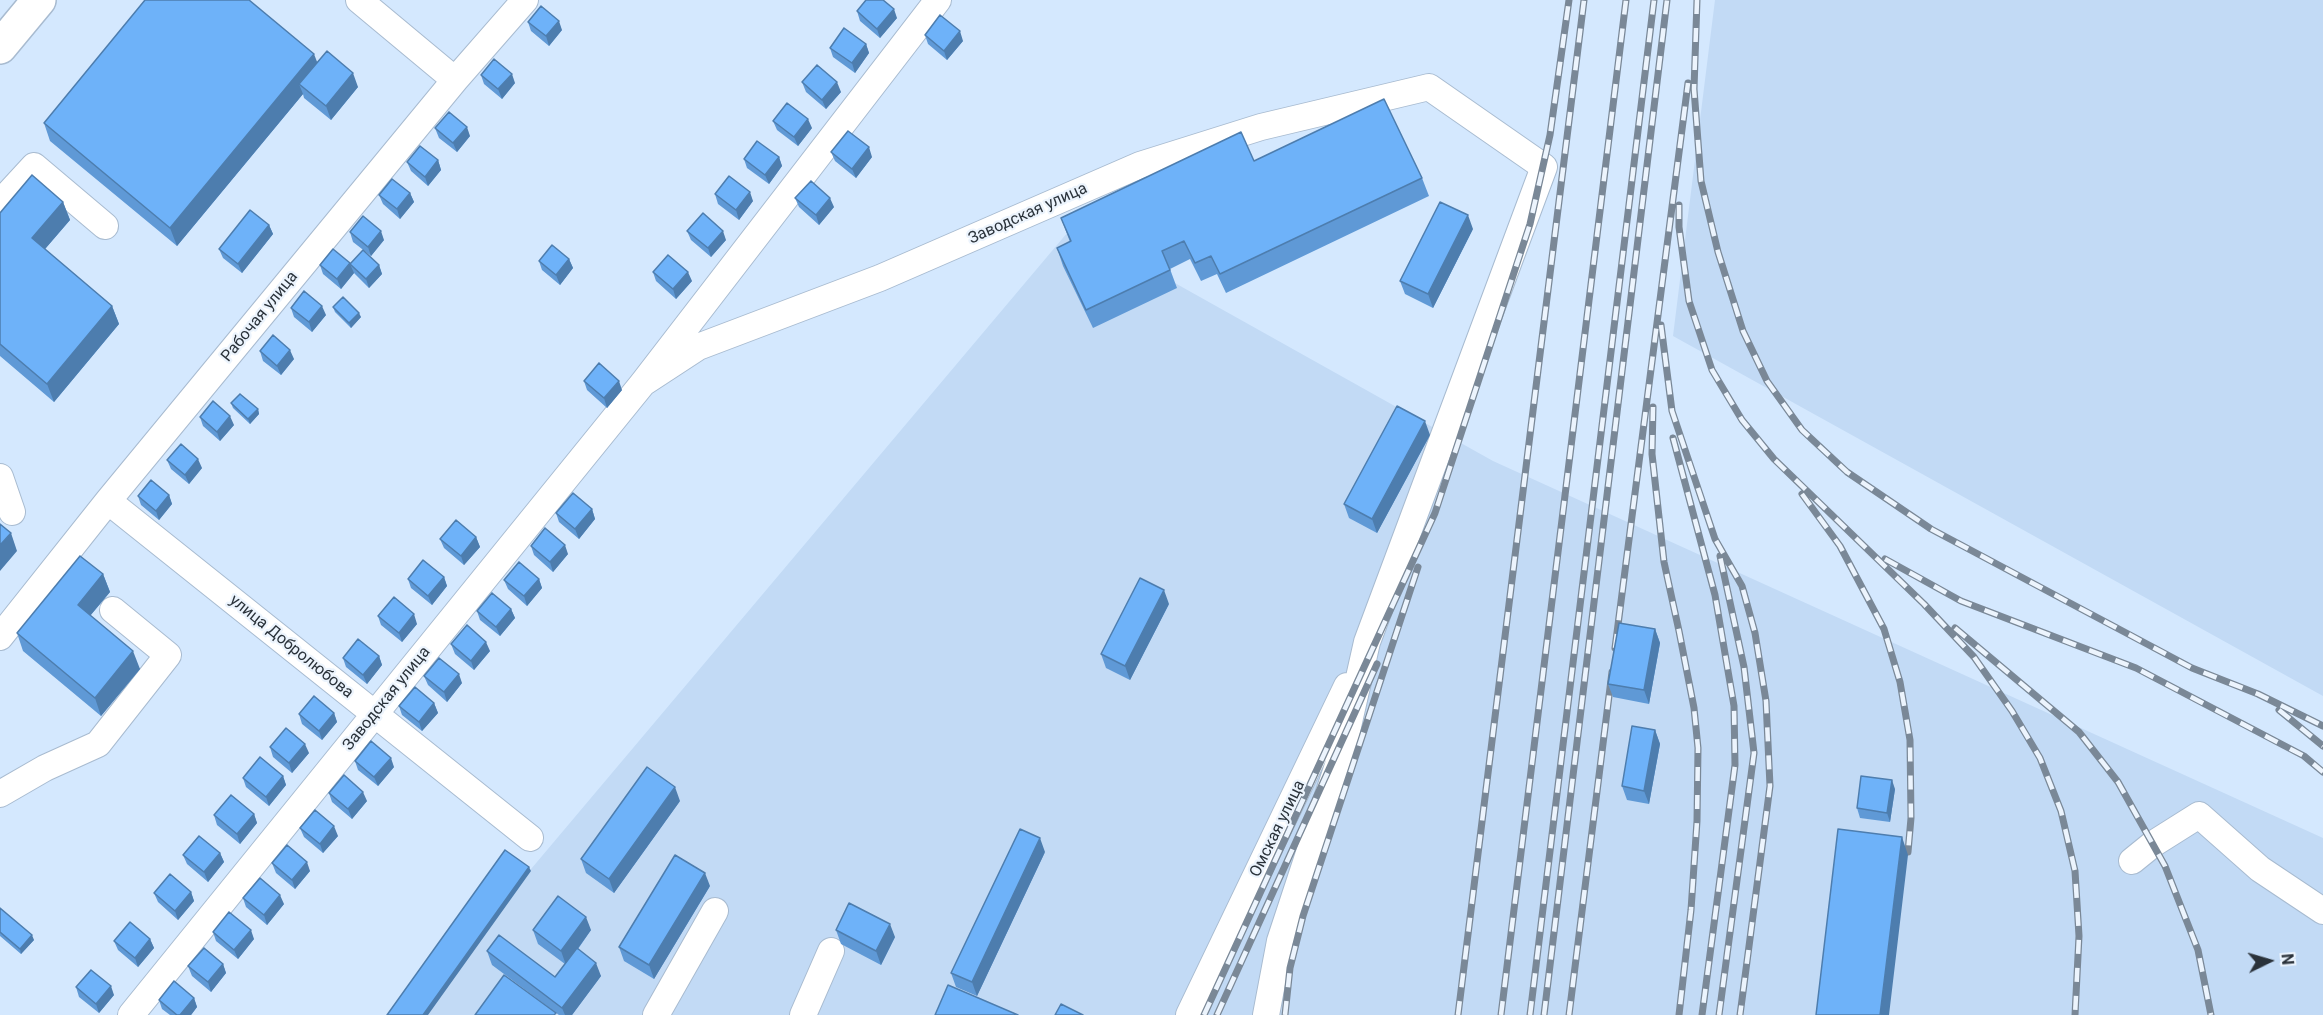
<!DOCTYPE html>
<html>
<head>
<meta charset="utf-8">
<style>
  body { margin:0 }
  #map { position:relative; width:2323px; height:1015px; overflow:hidden; background:#d4e8fe; font-family:Roboto,sans-serif }
  canvas { display:block }
  .north { position:absolute; left:2239px; top:931px; width:60px; height:60px; -webkit-text-stroke:4px #ecf4fd; paint-order:stroke; rotate:85deg; font-size:16px; font-weight:700; line-height:24px; text-align:center; color:#2a323a }
  .north::after { content:''; display:block; margin:auto; width:21px; height:27px; background:#2a323a; clip-path:polygon(50% 0,100% 100%,50% 72%,0 100%) }
</style>
</head>
<body>
<div id="map">
<canvas width="2323" height="1015"></canvas>
<div class="north">N</div>
</div>
<script>
const c = document.querySelector('canvas').getContext('2d');
c.lineJoin = 'round';
function paint(path, color) { c.fillStyle = color; c.fill(path, 'evenodd'); }
const shape = rows => new Path2D(rows.map(r => 'M' + r).join(''));
function stroke(path, color, width, dash) { c.strokeStyle = color; c.lineWidth = width; c.lineCap = dash ? 'butt' : 'round'; c.setLineDash(dash || []); c.stroke(path); }
function label(font, color, halo, rows, align = 'center') {
  c.font = font + ' Roboto,sans-serif'; c.lineWidth = 4.5; c.setLineDash([]); c.textBaseline = 'middle'; c.strokeStyle = halo; c.fillStyle = color; for (const [text, x, y, turn = 0] of rows) {
    c.save(); c.translate(x, y); c.rotate((+turn || 0) * Math.PI / 180); c.textAlign = isNaN(turn) ? turn : align; if (halo) c.strokeText(text, 0, 0); c.fillText(text, 0, 0); c.restore();
  }
}
const built = shape([
  [1715,0,2323,0,2323,696,1673,336],
  [1073,226,1493,461,2323,838,2323,1015,408,1015]
]);
const minor = shape([
  [359,0,455,80],
  [0,203,34,166,105,226],
  [643,383,698,347,880,278,1140,165,1261,127,1429,87,1544,167,1367,642,1342,753,1280,941,1266,1015],
  [0,477,12,512],
  [108,501,530,838],
  [0,637,108,501,455,80,525,0],
  [0,794,45,768,98,744,168,655,113,610],
  [2132,861,2153,844,2199,815,2260,869,2323,911],
  [131,1015,643,383,938,0],
  [656,1015,715,911],
  [803,1015,831,951],
  [1189,1015,1347,686]
]);
const major = shape([
  [0,47,39,0]
]);
const rail = shape([
  [1697,0,1694,89,1701,181,1718,252,1743,331,1767,381,1802,430,1847,472,1931,529,2192,668,2258,694,2323,726],
  [1679,205,1679,227,1689,301,1712,370,1742,420,1774,459,1924,604,1974,657,2012,711,2040,758,2061,811,2075,871,2079,936,2075,1015],
  [1661,325,1672,411,1715,539,1742,586,1755,633,1766,701,1770,786,1740,1015],
  [1653,407,1652,454,1664,562,1679,631,1694,708,1698,748,1697,821,1691,910,1679,1015],
  [1673,438,1715,595,1734,706,1735,765,1702,1015],
  [1802,494,1840,546,1884,629,1900,682,1910,740,1911,818,1908,852],
  [1885,559,1961,601,2136,668,2304,756,2323,772],
  [1955,628,2079,732,2118,782,2165,866,2198,950,2211,1015],
  [1615,648,1688,83],
  [2279,710,2323,746],
  [1204,1015,1435,513,1530,224,1550,135,1569,0],
  [1217,1015,1377,664],
  [1285,1015,1290,968,1303,916,1418,567],
  [1458,1015,1584,0],
  [1501,1015,1626,0],
  [1530,1015,1654,0],
  [1544,1015,1667,0],
  [1569,1015,1612,672],
  [1719,1015,1754,753,1744,667,1720,556]
]);
const wall = shape([
  [857,11,897,18,880,38,860,21],
  [528,22,562,30,549,46,531,31],
  [925,35,963,41,947,60,928,44],
  [866,44,869,53,855,73,833,57,830,48],
  [317,62,358,87,331,120,304,98,303,94,177,246,50,141,44,123],
  [481,75,515,83,502,99,484,84],
  [802,82,841,92,826,109,806,92],
  [773,121,812,128,798,146,777,130],
  [435,128,470,136,457,152,439,138],
  [831,152,872,157,856,178,835,161],
  [779,157,782,166,769,184,747,168,744,159],
  [438,160,441,170,428,186,411,171,407,162],
  [1254,161,1422,178,1429,196,1226,293,1217,274,1201,281,1190,259,1170,269,1177,288,1093,328,1063,266,1057,248,1070,242,1061,218],
  [410,193,414,202,400,219,383,204,379,195],
  [715,194,753,201,739,220,718,204],
  [795,198,834,207,819,225,799,207],
  [63,202,70,220,45,249,112,306,119,324,54,402,0,356,0,213],
  [269,225,273,234,242,273,223,258,219,249],
  [1473,229,1433,308,1405,294,1400,281],
  [687,231,726,240,711,257,691,240],
  [350,232,384,240,371,256,353,242],
  [569,259,573,268,560,285,542,270,539,261],
  [351,264,379,265,382,274,369,288,354,273,341,289,323,274,320,265],
  [653,272,692,281,676,299,656,281],
  [333,307,361,317,351,328,335,312],
  [291,308,326,315,312,332,294,317],
  [260,351,294,359,281,375,263,361],
  [584,381,622,390,607,408,587,390],
  [231,403,258,409,259,414,250,424,233,408],
  [200,417,234,425,220,441,203,426],
  [1430,435,1377,533,1349,518,1344,504],
  [167,460,202,468,189,484,171,469],
  [169,495,172,504,159,520,141,505,138,496],
  [592,509,595,519,579,539,559,522,556,513],
  [476,537,480,547,464,565,444,548,440,539],
  [531,546,568,554,553,572,534,555],
  [103,574,110,592,90,616,140,669,101,716,23,651,17,633],
  [444,577,447,586,432,605,411,588,408,579],
  [539,579,542,588,527,606,508,589,504,580],
  [1169,604,1130,680,1106,668,1101,654],
  [511,609,515,618,500,636,480,620,477,611],
  [378,616,417,624,402,642,381,625],
  [1655,629,1660,643,1649,704,1613,697,1608,684],
  [451,644,490,651,474,670,455,654],
  [379,656,382,665,367,684,346,667,343,658],
  [424,676,462,683,447,702,428,685],
  [434,703,438,713,422,731,402,715,399,706],
  [334,713,337,722,322,740,302,724,299,714],
  [1655,730,1660,744,1649,804,1627,800,1622,786],
  [270,747,309,753,292,773,273,757],
  [355,761,394,767,378,786,358,770],
  [283,776,286,785,269,806,246,787,243,778],
  [1895,789,1890,822,1860,818,1857,808],
  [329,793,367,801,352,819,332,802],
  [680,801,614,893,586,873,581,859],
  [254,814,257,823,240,844,217,825,214,815],
  [300,828,338,836,323,853,304,837],
  [1045,852,977,996,956,987,951,973],
  [220,853,224,862,208,882,187,864,183,855],
  [272,863,310,871,295,889,276,873],
  [710,886,654,979,624,961,619,947],
  [191,892,194,901,178,920,158,902,154,893],
  [243,898,284,904,267,925,246,907],
  [0,908,34,940,21,954,0,936],
  [533,930,591,930,578,949,601,976,572,1015,559,1015,492,965,487,951,555,977,565,964,538,944],
  [836,930,895,937,881,965,841,944],
  [213,932,254,939,238,959,216,941],
  [150,939,154,948,138,967,118,950,114,941],
  [223,964,226,973,211,992,192,976,188,966],
  [76,987,114,995,99,1013,79,997],
  [194,998,197,1007,191,1015,170,1015,162,1009,159,1000]
]);
const shadedWall = shape([
  [894,9,897,18,880,38,877,29],
  [559,21,562,30,549,46,546,36],
  [960,31,963,41,947,60,944,51],
  [866,44,869,53,855,73,852,63],
  [314,54,321,72,299,84,303,94,177,246,170,228],
  [353,73,358,87,331,120,326,106],
  [512,74,515,83,502,99,498,89],
  [837,82,841,92,826,109,822,100],
  [808,119,812,128,798,146,794,137],
  [467,127,470,136,457,152,453,143],
  [869,147,872,157,856,178,852,169],
  [779,157,782,166,769,184,765,175],
  [438,160,441,170,428,186,425,177],
  [750,192,753,201,739,220,736,210],
  [410,193,414,202,400,219,397,209],
  [830,198,834,207,819,225,816,215],
  [63,202,70,220,39,256,32,238],
  [1468,215,1473,229,1433,308,1428,294],
  [269,225,273,234,242,273,238,264],
  [381,231,384,240,371,256,368,247],
  [723,231,726,240,711,257,708,248],
  [569,259,573,268,560,285,556,275],
  [350,264,354,273,341,289,337,279],
  [379,265,382,274,369,288,366,279],
  [688,272,692,281,676,299,673,289],
  [112,306,119,324,54,402,47,384],
  [322,306,326,315,312,332,309,322],
  [359,313,361,317,351,328,349,323],
  [290,350,294,359,281,375,277,366],
  [619,381,622,390,607,408,604,398],
  [258,409,259,414,250,424,248,419],
  [230,416,234,425,220,441,217,432],
  [1425,421,1430,435,1377,533,1372,519],
  [198,459,202,468,189,484,185,475],
  [169,495,172,504,159,520,156,511],
  [592,509,595,519,579,539,575,529],
  [11,533,17,551,0,571,0,545],
  [476,537,480,547,464,565,461,556],
  [565,545,568,554,553,572,550,562],
  [103,574,110,592,84,623,78,605],
  [444,577,447,586,432,605,428,596],
  [539,579,542,588,527,606,524,596],
  [1164,590,1169,604,1130,680,1125,666],
  [511,609,515,618,500,636,496,627],
  [414,614,417,624,402,642,399,633],
  [1655,629,1660,643,1649,704,1644,690],
  [486,642,490,651,474,670,471,661],
  [133,651,140,669,101,716,95,698],
  [379,656,382,665,367,684,363,675],
  [459,674,462,683,447,702,444,692],
  [434,703,438,713,422,731,419,722],
  [334,713,337,722,322,740,319,731],
  [1655,730,1660,744,1649,804,1644,791],
  [305,744,309,753,292,773,289,763],
  [391,758,394,767,378,786,374,777],
  [283,776,286,785,269,806,266,797],
  [1892,780,1895,789,1890,822,1887,813],
  [675,787,680,801,614,893,609,879],
  [363,792,367,801,352,819,348,809],
  [254,814,257,823,240,844,237,834],
  [334,826,338,836,323,853,320,844],
  [1902,837,1908,855,1889,1015,1880,1015],
  [1040,838,1045,852,977,996,972,982],
  [220,853,224,862,208,882,204,872],
  [307,862,310,871,295,889,292,880],
  [529,867,531,871,428,1015,423,1015],
  [705,873,710,886,654,979,649,965],
  [191,892,194,901,178,920,175,911],
  [280,895,284,904,267,925,264,915],
  [586,917,591,930,566,965,561,951],
  [890,924,895,937,881,965,876,951],
  [251,930,254,939,238,959,234,950],
  [32,935,34,940,21,954,20,949],
  [150,939,154,948,138,967,135,958],
  [596,963,601,976,572,1015,565,1015,562,1008],
  [223,964,226,973,211,992,208,982],
  [111,986,114,995,99,1013,96,1004],
  [194,998,197,1007,191,1015,180,1015]
]);
const building = shape([
  [145,0,249,0,314,54,170,228,44,123,145,0],
  [866,0,883,0,894,9,877,29,857,11,866,0],
  [541,6,559,21,546,36,528,22,541,6],
  [940,15,960,31,944,51,925,35,940,15],
  [844,28,866,44,852,63,830,48,844,28],
  [327,51,353,73,326,106,299,84,327,51],
  [494,59,512,74,498,89,481,75,494,59],
  [817,65,837,82,822,100,802,82,817,65],
  [1384,99,1422,178,1220,274,1211,256,1195,263,1184,241,1162,251,1170,270,1086,310,1057,248,1071,241,1061,218,1241,132,1254,161,1384,99],
  [787,103,808,119,794,137,773,121,787,103],
  [449,112,467,127,453,143,435,128,449,112],
  [848,131,869,147,852,169,831,152,848,131],
  [757,141,779,157,765,175,744,159,757,141],
  [420,146,438,160,425,177,407,162,420,146],
  [32,175,63,202,32,238,112,306,47,384,0,344,0,213,32,175],
  [729,176,750,192,736,210,715,194,729,176],
  [392,179,410,193,397,209,379,195,392,179],
  [811,181,830,198,816,215,795,198,811,181],
  [1440,202,1468,215,1428,294,1400,281,1440,202],
  [250,210,269,225,238,264,219,249,250,210],
  [703,213,723,231,708,248,687,231,703,213],
  [363,216,381,231,368,247,350,232,363,216],
  [552,245,569,259,556,275,539,261,552,245],
  [333,249,350,263,337,279,320,265,333,249],
  [363,250,379,265,366,279,350,264,363,250],
  [668,255,688,272,673,289,653,272,668,255],
  [304,291,322,306,309,322,291,308,304,291],
  [343,297,359,313,349,323,333,307,343,297],
  [273,335,290,350,277,366,260,351,273,335],
  [599,363,619,381,604,398,584,381,599,363],
  [240,394,258,409,248,419,231,403,240,394],
  [213,401,230,416,217,432,200,417,213,401],
  [1397,406,1425,421,1372,519,1344,504,1397,406],
  [181,444,198,459,185,475,167,460,181,444],
  [151,480,169,495,156,511,138,496,151,480],
  [573,493,592,509,575,529,556,513,573,493],
  [456,520,476,537,461,556,440,539,456,520],
  [0,524,11,533,0,545,0,524],
  [545,528,565,545,550,562,531,546,545,528],
  [80,556,103,574,78,605,133,651,95,698,17,633,80,556],
  [423,560,444,577,428,596,408,579,423,560],
  [519,562,539,579,524,596,504,580,519,562],
  [1140,578,1164,590,1125,666,1101,654,1140,578],
  [492,593,511,609,496,627,477,611,492,593],
  [394,597,414,614,399,633,378,616,394,597],
  [1619,623,1655,629,1644,690,1608,684,1619,623],
  [467,625,486,642,471,661,451,644,467,625],
  [358,639,379,656,363,675,343,658,358,639],
  [439,658,459,674,444,692,424,676,439,658],
  [415,687,434,703,419,722,399,706,415,687],
  [314,696,334,713,319,731,299,714,314,696],
  [1632,726,1655,730,1644,791,1622,786,1632,726],
  [286,728,305,744,289,763,270,747,286,728],
  [371,741,391,758,374,777,355,761,371,741],
  [260,757,283,776,266,797,243,778,260,757],
  [647,767,675,787,609,879,581,859,647,767],
  [344,775,363,792,348,809,329,793,344,775],
  [1861,776,1892,780,1887,813,1857,808,1861,776],
  [231,795,254,814,237,834,214,815,231,795],
  [315,810,334,826,320,844,300,828,315,810],
  [1020,829,1040,838,972,982,951,973,1020,829],
  [1838,829,1902,837,1880,1015,1816,1015,1838,829],
  [199,836,220,853,204,872,183,855,199,836],
  [287,845,307,862,292,880,272,863,287,845],
  [505,850,529,867,423,1015,387,1015,505,850],
  [675,855,705,873,649,965,619,947,675,855],
  [170,874,191,892,175,911,154,893,170,874],
  [260,878,280,895,264,915,243,898,260,878],
  [558,896,586,917,561,951,533,930,558,896],
  [849,903,890,924,876,951,836,930,849,903],
  [0,908,32,935,20,949,0,932,0,908],
  [229,912,251,930,234,950,213,932,229,912],
  [130,922,150,939,135,958,114,941,130,922],
  [499,935,555,977,577,948,596,963,562,1008,487,951,499,935],
  [204,948,223,964,208,982,188,966,204,948],
  [91,970,111,986,96,1004,76,987,91,970],
  [504,975,556,1013,554,1015,475,1015,504,975],
  [174,981,194,998,180,1015,177,1015,159,1000,174,981],
  [948,985,1018,1015,935,1015,948,985],
  [1061,1004,1083,1015,1055,1015,1061,1004]
]);
const streetNames = [
  ["Заводская улица",1028,214,-24],
  ["Рабочая улица",260,317,-51],
  ["улица Добролюбова",291,647,39],
  ["Заводская улица",387,699,-51],
  ["Омская улица",1278,829,-64]
];
paint(built, '#c2daf5');
stroke(minor, '#a8bbd0', 28);
stroke(major, '#a8bbd0', 36);
stroke(minor, '#fff', 26);
stroke(major, '#fff', 33);
stroke(rail, '#7a8897', 7);
stroke(rail, '#ecf4fd', 4.5, [14]);
paint(wall, '#5f99d6');
paint(shadedWall, '#4d7dae');
paint(building, '#6eb2f9');
stroke(building, '#4d7dae', 1.5);
label('16px', '#2a323a', '#ecf4fd', streetNames);
</script>
</body>
</html>
